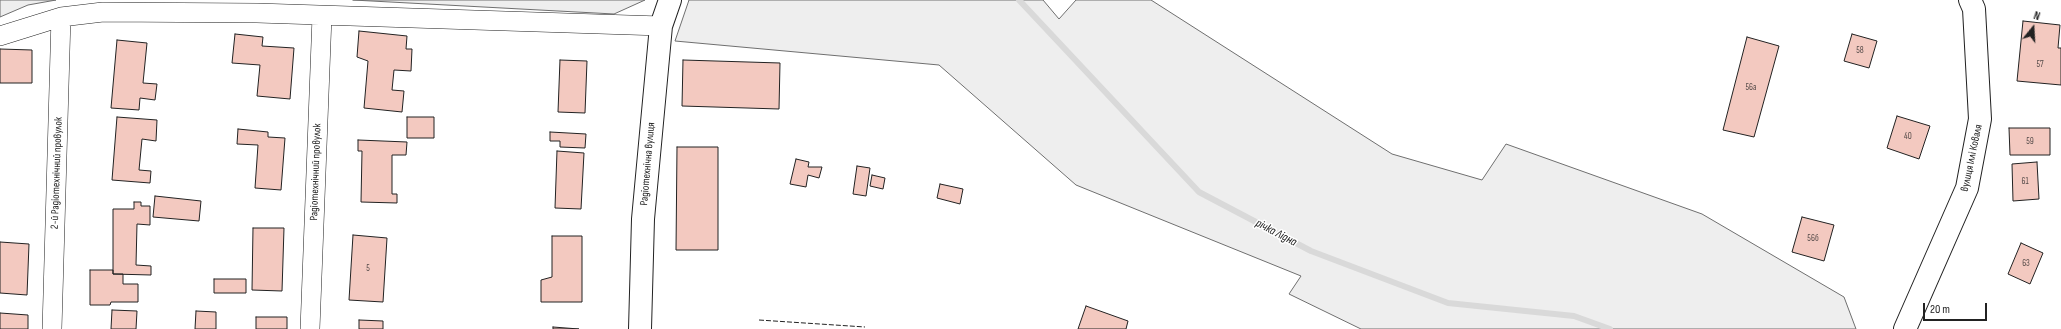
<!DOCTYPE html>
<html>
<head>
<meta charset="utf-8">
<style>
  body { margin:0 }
  #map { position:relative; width:2061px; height:329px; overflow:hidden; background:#fff; font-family:"Sofia Sans Condensed",sans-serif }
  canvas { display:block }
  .north { position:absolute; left:2013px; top:8px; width:40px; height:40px; -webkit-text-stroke:3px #fff; paint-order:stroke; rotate:18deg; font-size:11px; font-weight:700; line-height:16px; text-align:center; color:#222 }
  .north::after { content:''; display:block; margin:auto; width:14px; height:18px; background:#222; clip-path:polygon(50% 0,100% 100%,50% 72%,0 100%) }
  .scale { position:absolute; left:1923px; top:303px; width:64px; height:18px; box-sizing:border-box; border:2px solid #222; border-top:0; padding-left:5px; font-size:12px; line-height:14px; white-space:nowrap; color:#222; -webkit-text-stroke:3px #fff; paint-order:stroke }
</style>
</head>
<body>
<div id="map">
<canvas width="2061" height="329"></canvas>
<div class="north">N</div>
<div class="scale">20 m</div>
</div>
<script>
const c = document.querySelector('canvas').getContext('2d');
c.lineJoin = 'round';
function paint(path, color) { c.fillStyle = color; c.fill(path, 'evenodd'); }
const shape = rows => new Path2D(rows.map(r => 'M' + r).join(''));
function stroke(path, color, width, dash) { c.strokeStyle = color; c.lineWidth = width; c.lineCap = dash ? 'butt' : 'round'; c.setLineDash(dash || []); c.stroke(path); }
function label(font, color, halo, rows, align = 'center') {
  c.font = font + ' "Sofia Sans Condensed",sans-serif'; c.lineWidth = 3; c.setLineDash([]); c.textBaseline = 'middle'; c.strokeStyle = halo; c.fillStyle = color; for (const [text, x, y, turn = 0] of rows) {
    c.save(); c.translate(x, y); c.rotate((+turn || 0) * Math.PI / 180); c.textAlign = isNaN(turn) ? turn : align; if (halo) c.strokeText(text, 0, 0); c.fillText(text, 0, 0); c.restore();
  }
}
const green = shape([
  [0,0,56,0,28,5,0,17,0,0],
  [353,0,645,0,614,14,353,0],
  [689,0,1043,0,1059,19,1076,0,1151,0,1392,154,1482,180,1506,144,1702,214,1844,297,1856,329,1361,329,1289,294,1301,276,1076,185,939,65,675,41,689,0]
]);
const stream = shape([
  [1019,0,1199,192,1311,251,1448,303,1574,316,1610,329]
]);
const building = shape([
  [2023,21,2060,25,2058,48,2061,48,2061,85,2017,81,2023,21],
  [359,31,407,36,406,49,412,49,411,71,394,70,392,90,404,91,402,112,364,108,368,61,357,57,359,31],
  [235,34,263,37,262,46,294,48,290,99,257,96,260,65,232,63,235,34],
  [1852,34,1877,41,1869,68,1844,61,1852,34],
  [1747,37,1779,46,1754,137,1723,130,1747,37],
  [117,40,147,43,143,83,157,84,155,100,140,98,139,110,111,108,117,40],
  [0,49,32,50,32,83,0,83,0,49],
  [560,60,587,61,585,113,558,112,560,60],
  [683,60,780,63,779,109,682,106,683,60],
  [1897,116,1930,126,1919,159,1887,148,1897,116],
  [117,117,157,120,156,141,142,139,139,170,151,171,150,183,112,180,117,117],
  [407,117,434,117,434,138,407,138,407,117],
  [2009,128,2050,128,2050,155,2010,155,2009,128],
  [238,129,268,132,268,137,285,138,281,190,255,188,258,145,237,144,238,129],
  [550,132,586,134,585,148,560,147,560,141,550,141,550,132],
  [358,140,407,142,406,155,392,155,392,194,397,194,397,203,361,202,362,151,358,151,358,140],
  [677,147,718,147,718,250,676,250,677,147],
  [557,151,584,153,581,209,555,208,557,151],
  [796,159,809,162,808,167,822,167,819,178,808,175,806,187,790,184,796,159],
  [2037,162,2039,199,2013,201,2012,164,2037,162],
  [857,166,870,168,866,196,853,194,857,166],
  [872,175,885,178,883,189,870,186,872,175],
  [940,184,963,189,960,204,937,198,940,184],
  [155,196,201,201,199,221,153,217,155,196],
  [134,202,141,202,141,206,150,206,150,225,137,224,136,265,151,266,151,275,113,274,113,209,134,209,134,202],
  [1802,217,1834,225,1824,261,1792,252,1802,217],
  [253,228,284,228,282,291,252,290,253,228],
  [353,235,387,238,383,302,349,300,353,235],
  [552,236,582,236,582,302,541,302,541,280,552,277,552,236],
  [0,242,29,244,27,295,0,293,0,242],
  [2021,243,2043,253,2030,284,2008,274,2021,243],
  [90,270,113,270,113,274,123,274,123,284,138,284,138,302,111,302,110,305,90,305,90,270],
  [214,279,246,279,246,293,214,293,214,279],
  [1086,306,1128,321,1126,329,1078,329,1086,306],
  [112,310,137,311,136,329,111,329,112,310],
  [196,311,216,312,216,329,195,329,196,311],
  [0,313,28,315,28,329,0,329,0,313],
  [256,317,287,317,287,329,256,329,256,317],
  [359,320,383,321,383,329,359,329,359,320],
  [553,327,579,329,553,329,553,327]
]);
const minor = shape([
  [0,36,61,17,103,12,257,13,661,26],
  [52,329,61,17],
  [310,329,322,16]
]);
const primary = shape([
  [640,329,643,219,661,26,670,0],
  [1905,329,1967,188,1980,119,1974,9,1970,0]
]);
const fence = shape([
  [759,320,865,327]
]);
const numberNames = [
  ["58",1860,51],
  ["57",2040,65],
  ["56а",1751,88],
  ["40",1908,137],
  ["59",2030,142],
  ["61",2025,182],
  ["56б",1813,239],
  ["63",2026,264],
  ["5",368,269]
];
const streetNames = [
  ["вулиця Іллі Коваля",1972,158,-78],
  ["Радіотехнічна вулиця",648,164,-85],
  ["Радіотехнічний провулок",316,172,-88],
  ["2-й Радіотехнічний провулок",57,173,-88]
];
const waterNames = [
  ["річка Лідна",1276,233,28]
];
paint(green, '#eee');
stroke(green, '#6f6f6f', 1);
stroke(stream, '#d9d9d9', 6);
paint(building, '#f3c9c0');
stroke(building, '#222', 1);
stroke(minor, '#222', 20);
stroke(primary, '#222', 24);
stroke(minor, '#fff', 19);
stroke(primary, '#fff', 22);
stroke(fence, '#222', 1, [5, 2]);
label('9px', '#564c4a', null, numberNames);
label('11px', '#222', '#fff', streetNames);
label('italic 12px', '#222', '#fff', waterNames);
</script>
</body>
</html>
